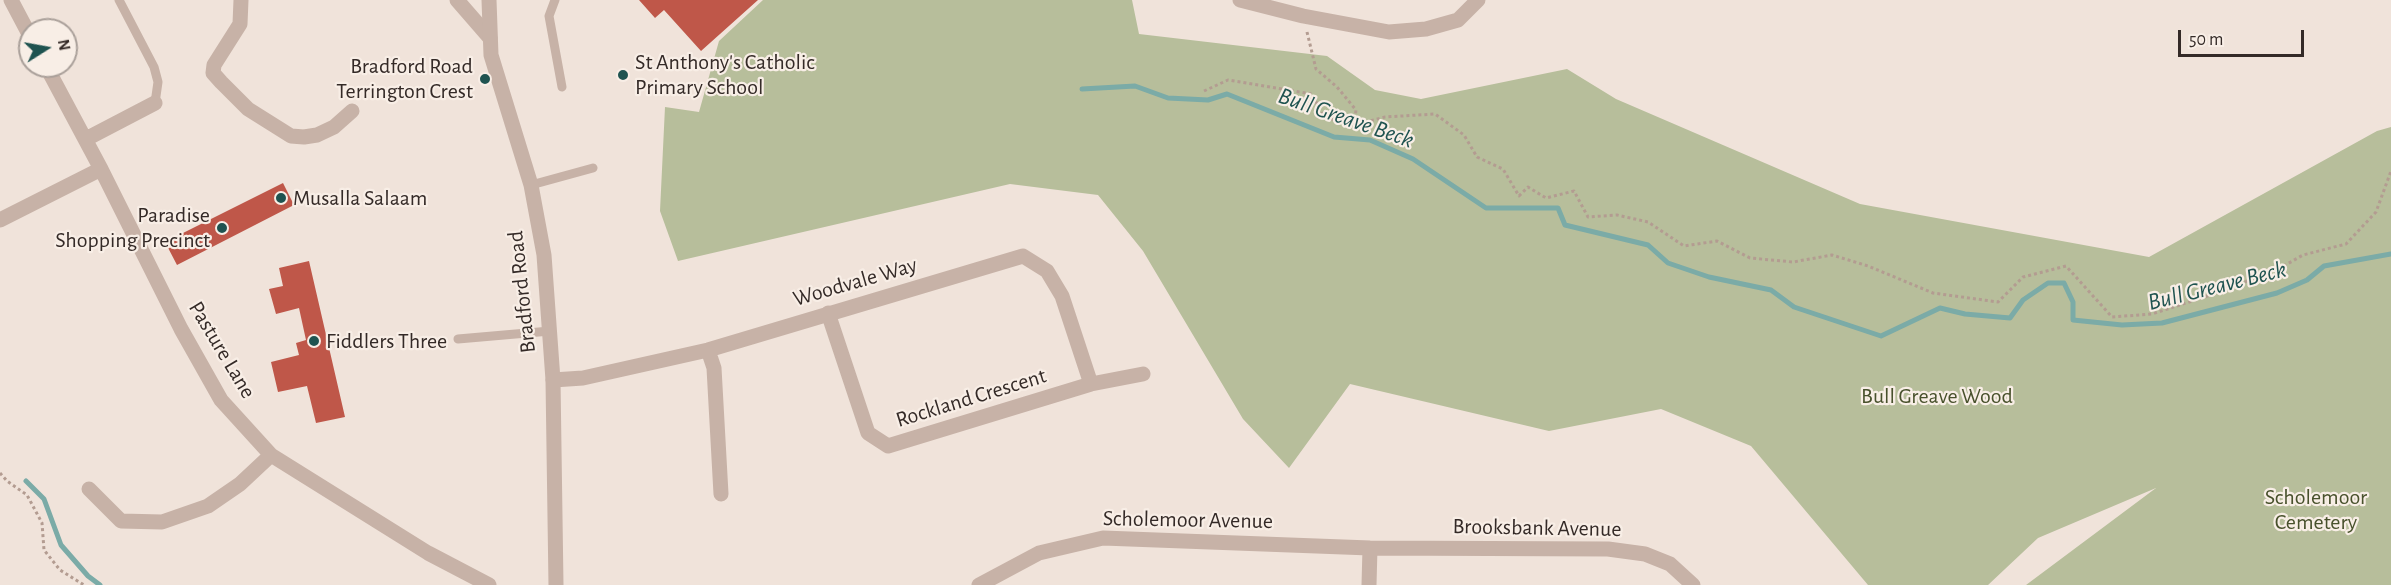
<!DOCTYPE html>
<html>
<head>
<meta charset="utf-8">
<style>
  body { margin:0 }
  #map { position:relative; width:2391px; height:585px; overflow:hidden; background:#f0e3da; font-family:"Alegreya Sans",sans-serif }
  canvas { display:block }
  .north { position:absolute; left:18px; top:18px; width:60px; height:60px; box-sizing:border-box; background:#f8eee6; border:2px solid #aaa09a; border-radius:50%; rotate:79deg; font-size:16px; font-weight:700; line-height:24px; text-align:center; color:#342a27 }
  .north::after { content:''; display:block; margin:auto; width:21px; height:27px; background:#1f5350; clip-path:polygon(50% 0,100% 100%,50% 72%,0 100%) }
  .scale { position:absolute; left:2178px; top:30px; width:126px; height:27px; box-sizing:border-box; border:3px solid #342a27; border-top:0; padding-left:8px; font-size:18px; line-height:21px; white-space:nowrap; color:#342a27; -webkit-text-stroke:4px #f8eee6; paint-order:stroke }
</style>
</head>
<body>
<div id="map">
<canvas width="2391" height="585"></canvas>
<div class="north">N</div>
<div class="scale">50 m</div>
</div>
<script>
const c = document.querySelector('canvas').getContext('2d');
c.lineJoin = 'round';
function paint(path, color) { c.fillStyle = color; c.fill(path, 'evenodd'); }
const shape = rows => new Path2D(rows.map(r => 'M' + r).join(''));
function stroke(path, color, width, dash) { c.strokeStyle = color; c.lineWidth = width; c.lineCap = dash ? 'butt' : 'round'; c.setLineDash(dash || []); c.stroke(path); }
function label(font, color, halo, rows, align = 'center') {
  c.font = font + ' "Alegreya Sans",sans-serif'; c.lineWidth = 4.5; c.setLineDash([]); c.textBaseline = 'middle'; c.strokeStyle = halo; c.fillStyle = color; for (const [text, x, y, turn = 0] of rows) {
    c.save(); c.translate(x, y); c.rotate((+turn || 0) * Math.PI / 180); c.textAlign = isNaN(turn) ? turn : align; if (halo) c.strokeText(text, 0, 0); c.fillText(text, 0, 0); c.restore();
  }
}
const green = shape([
  [763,0,1132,0,1139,34,1327,56,1375,90,1421,99,1567,69,1616,99,1860,204,2149,257,2377,131,2391,127,2391,585,2026,585,2156,488,2038,538,1988,585,1868,585,1751,446,1661,409,1549,431,1350,384,1289,468,1243,419,1143,251,1098,195,1010,184,678,261,660,211,665,107,699,112,719,41]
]);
const stream = shape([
  [1082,89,1135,86,1168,98,1208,100,1227,94,1334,137,1370,140,1413,159,1486,208,1558,208,1565,225,1648,245,1668,263,1709,277,1771,290,1794,307,1881,336,1940,308,1965,314,2010,318,2023,300,2048,283,2064,283,2073,302,2073,320,2122,325,2162,323,2277,293,2307,280,2324,266,2391,254],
  [26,481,44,499,61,545,88,576,100,585]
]);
const building = shape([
  [639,0,758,0,701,51,664,10,655,18],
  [283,183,294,205,177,265,165,242],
  [309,261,345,417,316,423,307,386,278,392,271,362,299,355,296,343,306,340,299,308,276,314,269,289,283,286,279,268]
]);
const path = shape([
  [1307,32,1316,69,1337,87,1356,110,1354,125],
  [1204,91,1228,80,1312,94,1324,117,1354,125,1385,117,1435,114,1464,135,1477,157,1503,169,1519,196,1528,187,1546,198,1574,191,1588,217,1617,215,1648,222,1684,246,1717,241,1750,258,1793,262,1832,255,1868,266,1933,293,1998,302,2023,277,2066,266,2112,317,2152,314,2220,292,2282,267,2303,255,2346,244,2376,212,2391,171],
  [0,473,7,481,27,495,42,523,44,550,60,570,84,585]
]);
const service = shape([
  [119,0,154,67,158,82,155,103],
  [555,0,549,16,562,87],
  [531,185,593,168],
  [458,339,550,331]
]);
const minor = shape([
  [11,0,30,36],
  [241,0,240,24,214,65,213,73,221,82,248,109,291,136,304,137,317,135,334,127,352,111],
  [457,0,490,38],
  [1240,0,1303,16,1389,32,1426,29,1458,20,1478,0],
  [46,66,101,169,181,329,221,400,271,455,428,553,489,585],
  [86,139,155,103],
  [0,220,101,169],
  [828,313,868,433,888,446,1091,384,1143,374],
  [708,350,714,368,721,494],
  [553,380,583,378,708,350,1023,256,1047,271,1062,296,1091,384],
  [89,489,121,521,162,522,208,506,240,484,271,455],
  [979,585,1039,553,1103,538,1370,548,1608,549,1645,554,1670,564,1693,585],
  [1369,585,1370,548]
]);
const tertiary = shape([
  [489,0,491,55,531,185,544,255,553,380,556,585]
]);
const markers = [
  [623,75,6,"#1f5350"],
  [485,79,6,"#1f5350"],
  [281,198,6,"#1f5350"],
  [222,228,6,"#1f5350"],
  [314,341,6,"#1f5350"]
];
const poiNames = [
  ["St Anthony's Catholic",635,62],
  ["Primary School",635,87],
  ["Bradford Road",473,66,"right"],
  ["Terrington Crest",473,91,"right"],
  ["Musalla Salaam",293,198],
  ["Paradise",210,215,"right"],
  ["Shopping Precinct",210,240,"right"],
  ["Fiddlers Three",326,341]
];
const streetNames = [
  ["Woodvale Way",855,282,-16],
  ["Bradford Road",522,292,-96],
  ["Pasture Lane",222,350,59],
  ["Rockland Crescent",971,398,-17],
  ["Scholemoor Avenue",1188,520,1],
  ["Brooksbank Avenue",1537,528,1]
];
const parkNames = [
  ["Bull Greave Wood",1937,396],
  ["Scholemoor",2316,497],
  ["Cemetery",2316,522]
];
const waterNames = [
  ["Bull Greave Beck",1346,118,19],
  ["Bull Greave Beck",2217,286,-14]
];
paint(green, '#b7be9b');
stroke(stream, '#7baba7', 5);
paint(building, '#bf5749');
stroke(path, '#b39c91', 3, [3, 3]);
stroke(service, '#c7b2a7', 9);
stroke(minor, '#c7b2a7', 15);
stroke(tertiary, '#c7b2a7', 15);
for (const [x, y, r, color] of markers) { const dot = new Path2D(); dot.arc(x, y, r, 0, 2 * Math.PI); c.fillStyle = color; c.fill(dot); stroke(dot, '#f8eee6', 2); }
label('22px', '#342a27', '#f8eee6', poiNames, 'left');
label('22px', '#342a27', '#f8eee6', streetNames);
label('22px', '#48512c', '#f8eee6', parkNames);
label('italic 24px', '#1f5350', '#f8eee6', waterNames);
</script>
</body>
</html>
